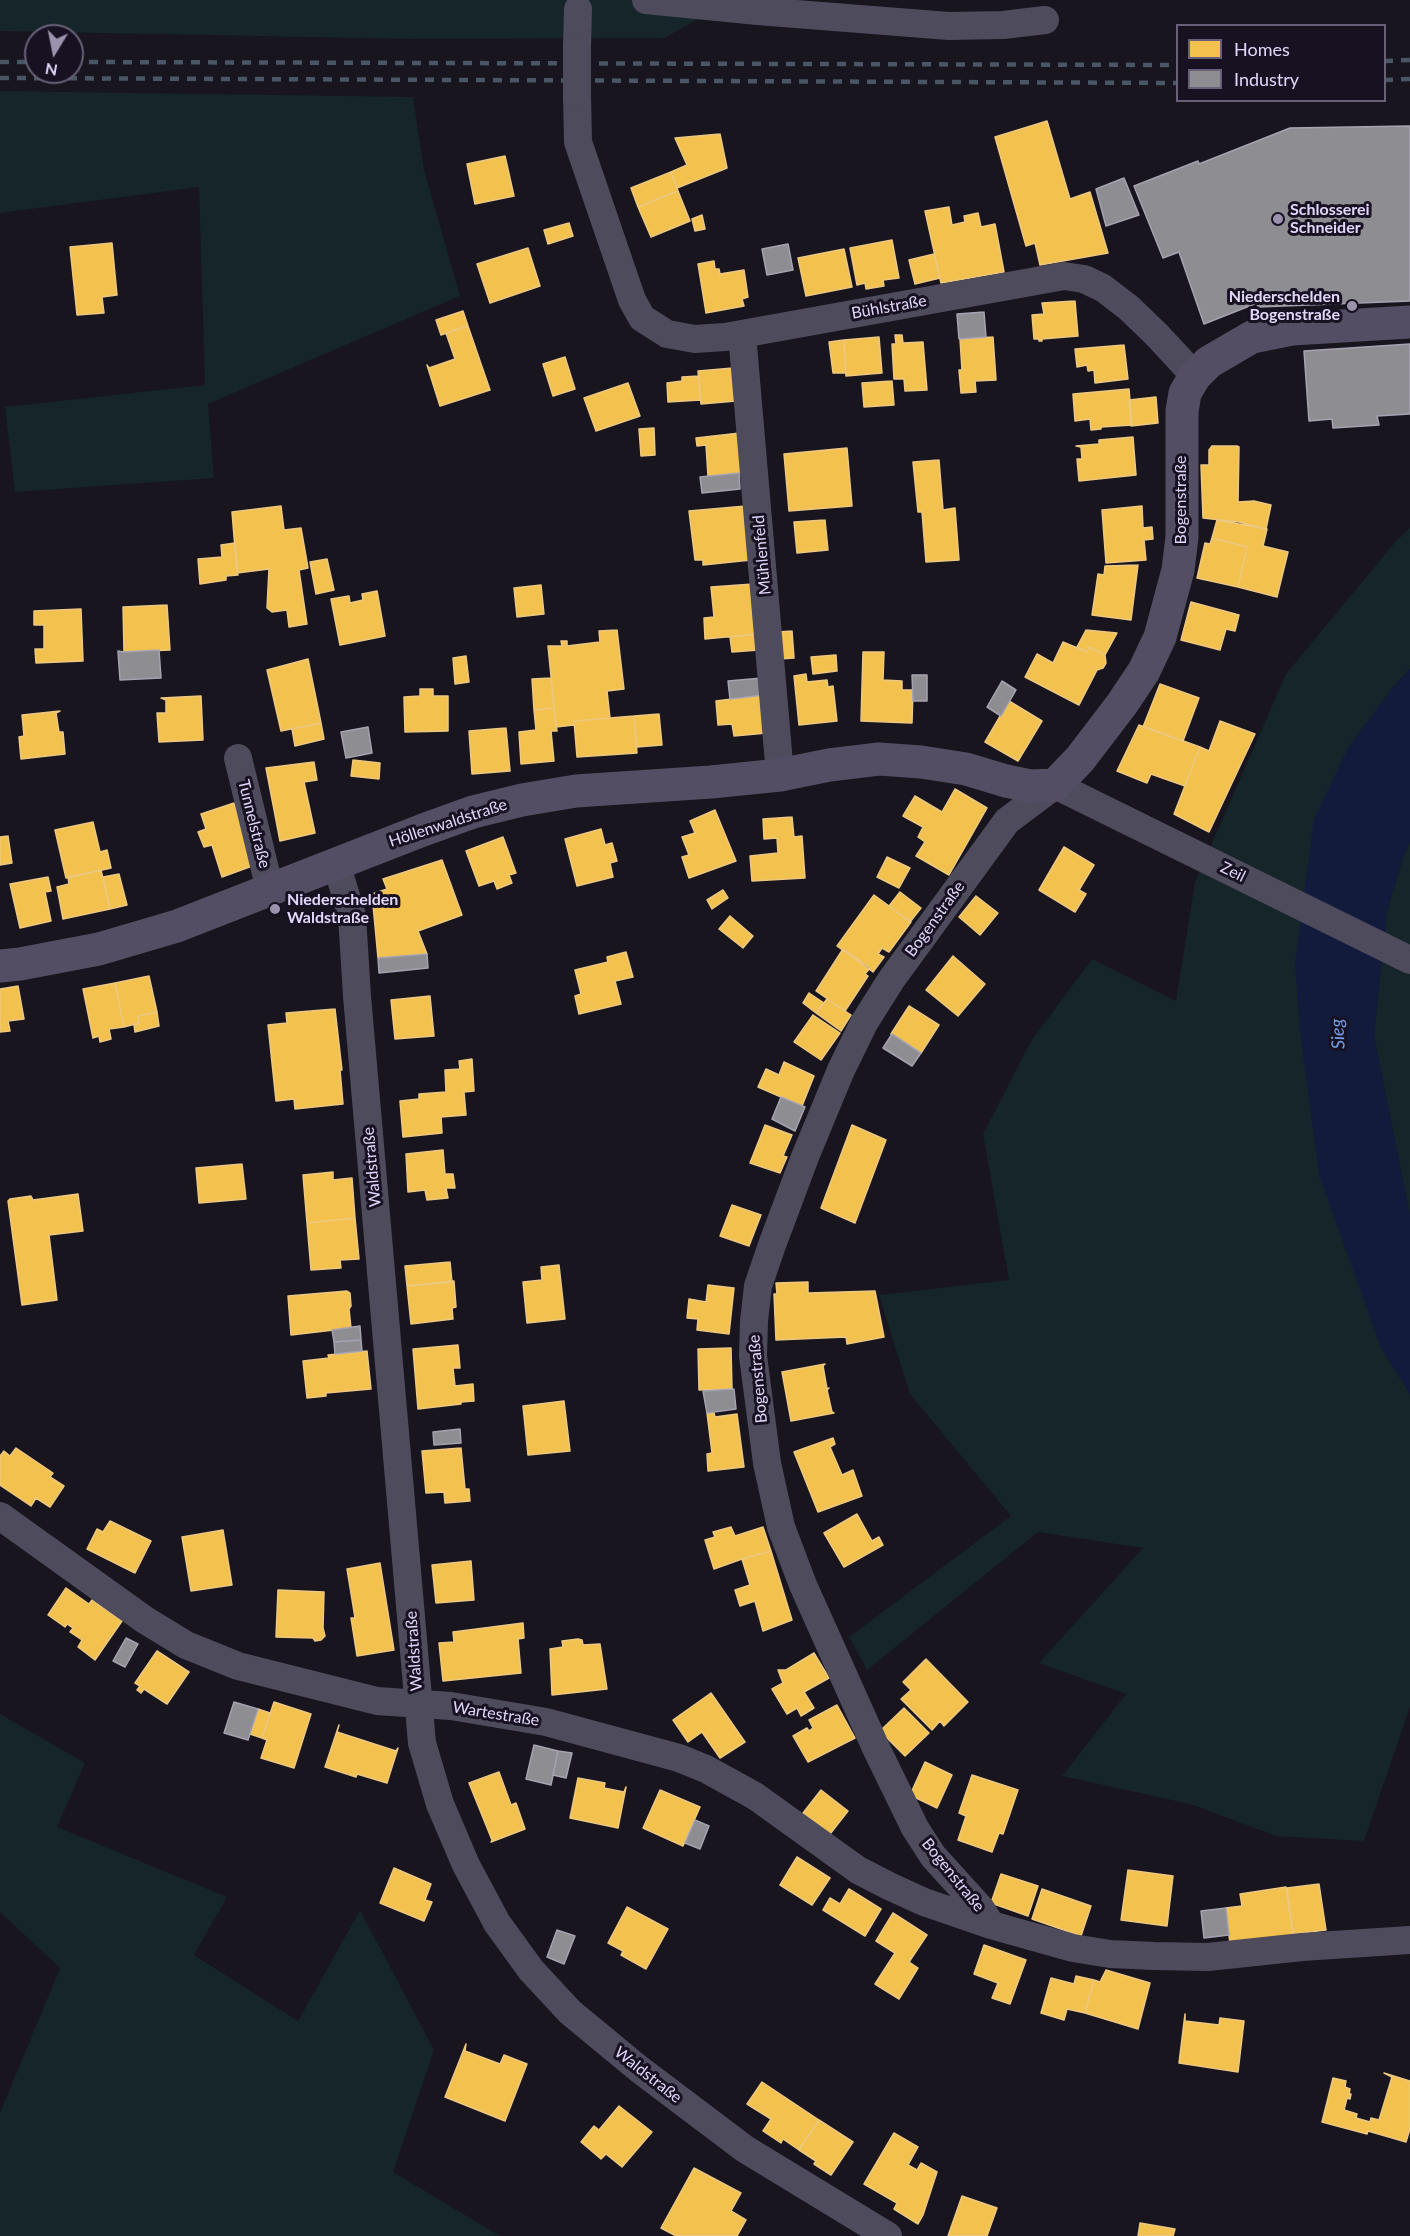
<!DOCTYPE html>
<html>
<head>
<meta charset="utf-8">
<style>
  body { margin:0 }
  #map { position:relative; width:1410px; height:2236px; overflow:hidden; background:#18151e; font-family:Lato,sans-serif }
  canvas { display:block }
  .legend { position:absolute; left:1176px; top:24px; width:210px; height:78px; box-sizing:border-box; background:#171122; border:2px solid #686078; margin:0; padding:8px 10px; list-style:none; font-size:18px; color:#e1d7fa }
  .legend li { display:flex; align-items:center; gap:12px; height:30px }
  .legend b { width:30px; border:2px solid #686078 }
  .north { position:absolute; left:24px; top:24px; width:60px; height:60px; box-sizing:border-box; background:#171122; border:2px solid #686078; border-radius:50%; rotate:190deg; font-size:16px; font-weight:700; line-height:24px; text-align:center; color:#e1d7fa }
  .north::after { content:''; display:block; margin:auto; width:21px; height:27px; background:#9b93ad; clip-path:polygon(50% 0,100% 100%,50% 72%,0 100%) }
</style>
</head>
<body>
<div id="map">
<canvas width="1410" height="2236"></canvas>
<ul class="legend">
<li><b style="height:16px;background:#f2c14e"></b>Homes</li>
<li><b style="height:16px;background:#8d8d92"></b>Industry</li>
</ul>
<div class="north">N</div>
</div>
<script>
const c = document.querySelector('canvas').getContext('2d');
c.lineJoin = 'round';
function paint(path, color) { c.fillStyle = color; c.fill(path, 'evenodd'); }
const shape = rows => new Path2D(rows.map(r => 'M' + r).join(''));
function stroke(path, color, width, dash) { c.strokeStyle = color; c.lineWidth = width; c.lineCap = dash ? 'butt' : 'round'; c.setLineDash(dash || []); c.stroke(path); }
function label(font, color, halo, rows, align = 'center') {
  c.font = font + ' Lato,sans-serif'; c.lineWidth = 6; c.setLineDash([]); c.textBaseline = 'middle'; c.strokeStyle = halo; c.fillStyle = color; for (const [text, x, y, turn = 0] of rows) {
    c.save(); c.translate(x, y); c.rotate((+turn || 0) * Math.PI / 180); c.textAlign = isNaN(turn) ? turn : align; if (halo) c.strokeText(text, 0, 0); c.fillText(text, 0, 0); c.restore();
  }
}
const green = shape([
  [0,0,730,0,665,38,410,39,0,31],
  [0,91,413,97,424,170,460,296,208,404,214,478,15,492,5,407,205,385,199,187,0,213],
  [1410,528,1410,669,1393,687,1348,748,1381,1348,1410,1394,1410,1707,1364,1841,1276,1836,1190,1804,1062,1776,1126,1694,1039,1663,1143,1548,1038,1532,867,1670,849,1637,1011,1516,910,1394,879,1295,1009,1280,983,1134,1031,1041,1092,959,1176,1001,1195,882,1286,674,1396,541],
  [1410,843,1410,1215,1374,1035,1387,911,1404,854],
  [0,1714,85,1763,57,1827,227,1897,194,1955,298,2021,360,1910,434,2050,393,2172,500,2236,0,2236,0,2113,60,1968,0,1912]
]);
const water = shape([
  [1410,669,1410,843,1404,854,1387,911,1374,1035,1410,1215,1410,1394,1381,1348,1319,1175,1300,1032,1295,963,1314,819,1348,748,1393,687]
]);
const homes = shape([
  [1047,121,1070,199,1090,192,1108,253,1040,265,1035,243,1026,246,995,137,1047,121],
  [720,134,727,168,677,188,671,172,687,165,675,138,720,134],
  [505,156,514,196,475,204,467,164,505,156],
  [671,172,678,191,638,207,631,188,671,172],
  [678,191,690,221,651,237,638,207,678,191],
  [949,207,952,225,965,222,964,216,978,213,981,227,995,224,1004,272,941,283,925,211,949,207],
  [702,215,705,229,695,231,692,219,702,215],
  [569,223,573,236,548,244,544,230,569,223],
  [892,240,899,278,883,280,884,286,866,289,865,283,857,285,850,248,892,240],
  [112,243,117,295,102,297,104,313,77,315,70,247,112,243],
  [528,248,540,286,490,303,477,264,528,248],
  [844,249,852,287,806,296,798,258,844,249],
  [934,254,940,278,915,284,909,260,934,254],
  [714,261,715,269,719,269,720,274,744,270,748,297,742,299,744,306,706,313,698,264,714,261],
  [1075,301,1078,336,1042,339,1042,341,1039,341,1039,339,1034,339,1032,315,1044,314,1042,303,1075,301],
  [463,311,468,326,441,335,436,320,463,311],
  [468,326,490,390,440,406,427,365,429,368,455,359,446,333,468,326],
  [895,335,902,335,903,343,923,342,927,390,905,391,904,379,894,379,892,344,896,344,895,335],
  [879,337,882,373,846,376,844,340,879,337],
  [993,337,996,380,975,381,976,392,961,393,959,370,962,370,960,339,993,337],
  [844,340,846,373,833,373,829,342,844,340],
  [1124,345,1128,379,1095,383,1094,370,1088,371,1087,365,1077,367,1075,349,1124,345],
  [565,357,575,389,553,396,543,364,565,357],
  [733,368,736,401,701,404,698,371,733,368],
  [699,376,700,400,668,402,667,383,682,381,682,377,699,376],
  [892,381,894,405,864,407,862,383,892,381],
  [628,383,640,416,596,431,584,398,628,383],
  [1129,389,1132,425,1101,427,1101,429,1091,430,1090,419,1075,421,1073,394,1129,389],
  [1156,397,1158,423,1131,426,1129,400,1156,397],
  [654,428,655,455,641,456,639,429,654,428],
  [740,433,743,473,708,476,706,445,697,446,696,438,740,433],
  [1133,437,1136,475,1079,481,1077,459,1082,459,1081,447,1076,446,1099,444,1099,440,1133,437],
  [1212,446,1237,446,1239,447,1238,502,1254,501,1271,505,1266,529,1239,522,1203,518,1201,465,1209,465,1209,450,1212,446],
  [847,448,852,506,789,511,784,454,847,448],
  [939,460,943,510,955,508,959,560,926,562,922,512,918,512,913,462,939,460],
  [281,506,284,530,301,528,308,568,299,570,307,624,289,627,287,610,272,612,267,608,269,569,237,573,232,512,281,506],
  [746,506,751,560,703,565,703,560,695,560,689,511,746,506],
  [1142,506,1143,528,1152,527,1153,539,1144,540,1146,560,1106,563,1102,510,1142,506],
  [825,520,828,550,797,553,794,522,825,520],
  [1217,520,1267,529,1263,546,1288,552,1277,597,1238,587,1247,547,1212,538,1217,520],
  [1212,538,1247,547,1238,587,1197,578,1205,543,1210,544,1212,538],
  [235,543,238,575,226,576,226,580,200,584,198,559,222,557,221,545,235,543],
  [327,559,334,590,316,594,310,562,327,559],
  [1138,565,1131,620,1092,615,1098,574,1104,575,1105,566,1138,565],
  [753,584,757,634,705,639,704,618,714,617,711,587,753,584],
  [541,585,544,614,517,617,514,588,541,585],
  [377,591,385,636,340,645,331,599,349,596,350,603,363,600,362,594,377,591],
  [1191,602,1239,615,1235,631,1226,629,1220,650,1181,640,1191,602],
  [167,605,170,650,124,652,123,607,167,605],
  [81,609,83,661,36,663,35,649,44,649,44,625,34,625,34,611,81,609],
  [617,630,624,689,607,691,610,718,574,721,574,725,556,727,548,646,562,646,561,641,567,641,567,646,600,642,599,631,617,630],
  [1086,630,1117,633,1105,655,1089,647,1087,652,1077,647,1086,630],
  [792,631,794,658,780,659,778,632,792,631],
  [757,634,759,650,732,652,730,637,757,634],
  [1063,642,1087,652,1089,647,1105,655,1106,663,1103,668,1097,670,1079,705,1025,677,1037,654,1053,663,1063,642],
  [863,652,884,652,883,680,902,681,902,690,913,690,912,723,861,721,863,652],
  [836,655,837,671,813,674,811,657,836,655],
  [466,656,469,682,455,684,453,658,466,656],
  [308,659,321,723,281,731,267,670,308,659],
  [806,674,807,682,827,680,828,687,833,686,837,721,799,725,794,676,806,674],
  [551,678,554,708,534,710,532,679,551,678],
  [1160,684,1199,698,1183,741,1143,727,1160,684],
  [420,689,433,689,433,696,448,696,448,731,405,732,404,697,420,696,420,689],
  [764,695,767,733,734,736,732,724,718,725,716,701,764,695],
  [201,696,203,740,159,742,157,713,166,713,166,700,161,698,201,696],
  [1009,701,1042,721,1018,761,985,742,1009,701],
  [554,708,557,731,551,731,554,761,521,764,519,732,536,730,534,710,554,708],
  [60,711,56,713,59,732,63,732,65,754,21,759,19,737,24,736,22,715,60,711],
  [659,714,662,745,637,747,634,716,659,714],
  [634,716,637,753,577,757,574,721,634,716],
  [1220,721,1255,734,1209,832,1174,814,1200,747,1209,751,1220,721],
  [321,723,324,739,295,746,292,729,321,723],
  [1139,725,1200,747,1185,786,1151,774,1147,783,1117,771,1139,725],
  [506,728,510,771,472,774,469,731,506,728],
  [353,760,380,763,379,779,351,776,353,760],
  [314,762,317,780,304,782,315,833,280,841,266,768,314,762],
  [955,789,987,808,949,875,916,856,925,842,918,837,923,827,903,816,915,796,942,812,955,789],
  [234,803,255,865,222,877,212,845,204,847,198,832,206,829,201,814,234,803],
  [715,810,736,861,689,878,682,857,689,855,682,837,695,833,690,821,715,810],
  [792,817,794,837,802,836,805,878,752,881,750,856,778,853,777,838,764,839,763,819,792,817],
  [93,822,100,852,107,850,111,868,66,878,55,830,93,822],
  [601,829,605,845,612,843,617,861,610,863,613,877,577,886,565,839,601,829],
  [8,836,12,863,0,865,0,837,8,836],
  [503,837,516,873,509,875,512,883,497,889,494,881,479,886,466,851,503,837],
  [1064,847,1094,865,1079,890,1086,894,1075,912,1039,890,1064,847],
  [887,857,910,868,899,888,877,877,887,857],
  [442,860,462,915,418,931,427,954,378,958,372,894,387,889,383,879,442,860],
  [101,870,110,909,63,919,57,887,69,884,68,877,101,870],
  [119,874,127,905,110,909,103,877,119,874],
  [48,877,51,891,45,892,51,921,20,928,10,884,48,877],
  [723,890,728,898,712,909,707,900,723,890],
  [900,892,921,908,910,922,889,906,900,892],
  [874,895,911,922,889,952,882,948,878,954,884,957,873,972,837,946,874,895],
  [976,896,998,913,980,935,959,917,976,896],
  [730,916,753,936,743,948,719,929,730,916],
  [843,949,870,968,865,974,868,976,845,1011,816,991,843,949],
  [626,952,633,977,615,981,621,1004,579,1014,575,996,581,994,575,970,608,962,607,957,626,952],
  [953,956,985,984,958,1016,926,990,953,956],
  [149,976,157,1012,138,1016,139,1023,124,1027,115,983,149,976],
  [115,983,124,1027,109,1029,111,1039,100,1042,99,1036,93,1038,83,989,115,983],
  [18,986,24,1019,8,1021,10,1031,0,1032,0,989,18,986],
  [809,993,824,1003,816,1013,803,1003,809,993],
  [430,996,434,1036,395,1039,391,1000,430,996],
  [827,999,851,1015,841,1031,816,1013,827,999],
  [909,1006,939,1025,921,1053,891,1034,909,1006],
  [335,1009,342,1070,340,1070,343,1104,295,1109,294,1099,276,1101,268,1025,287,1023,286,1013,335,1009],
  [157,1012,159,1026,135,1032,134,1025,139,1023,138,1016,157,1012],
  [813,1015,840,1033,821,1060,794,1042,813,1015],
  [472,1059,474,1091,464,1092,466,1115,441,1117,442,1133,403,1137,400,1101,419,1099,419,1094,446,1092,445,1070,460,1069,459,1061,472,1059],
  [784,1062,814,1076,802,1106,758,1087,766,1069,779,1075,784,1062],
  [765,1125,792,1135,783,1156,787,1157,780,1173,750,1163,765,1125],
  [852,1125,886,1140,855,1223,821,1208,852,1125],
  [443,1150,445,1174,453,1174,455,1188,446,1188,448,1198,427,1200,425,1190,408,1192,406,1154,443,1150],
  [242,1164,246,1199,199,1203,196,1168,242,1164],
  [333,1172,333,1180,352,1178,355,1218,307,1223,303,1175,333,1172],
  [78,1194,83,1231,49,1235,57,1300,22,1305,8,1201,10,1199,31,1196,33,1200,78,1194],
  [732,1205,761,1215,749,1246,720,1236,732,1205],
  [355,1218,359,1259,340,1260,341,1268,311,1270,307,1223,355,1218],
  [450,1262,452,1282,407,1286,405,1266,450,1262],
  [559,1265,565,1319,527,1323,523,1282,542,1280,541,1267,559,1265],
  [454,1281,456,1307,452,1308,453,1319,411,1324,407,1286,454,1281],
  [808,1282,808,1293,875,1291,884,1337,847,1344,846,1337,776,1340,774,1294,777,1294,776,1283,808,1282],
  [708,1285,734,1288,729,1334,697,1330,698,1319,687,1318,689,1299,706,1302,708,1285],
  [347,1291,350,1293,351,1306,349,1309,351,1328,291,1335,288,1296,347,1291],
  [458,1345,460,1368,453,1368,455,1386,473,1384,474,1401,461,1402,461,1404,418,1409,413,1349,458,1345],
  [731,1348,732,1389,699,1390,698,1349,731,1348],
  [367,1351,371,1389,326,1393,326,1396,307,1398,303,1361,329,1358,328,1355,367,1351],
  [825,1364,823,1366,827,1389,829,1388,827,1390,832,1412,834,1413,791,1421,782,1372,825,1364],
  [564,1401,570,1451,528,1455,523,1406,564,1401],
  [707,1413,714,1413,715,1417,737,1414,744,1467,708,1471,707,1454,712,1453,707,1413],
  [833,1438,835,1444,830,1447,842,1475,853,1470,862,1496,818,1512,794,1452,833,1438],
  [16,1448,53,1473,50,1477,64,1486,50,1507,36,1498,31,1506,0,1485,0,1456,4,1451,10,1456,16,1448],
  [461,1448,465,1489,469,1489,470,1501,445,1503,444,1492,426,1493,422,1451,461,1448],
  [857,1514,872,1541,879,1537,883,1545,844,1567,824,1533,857,1514],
  [110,1521,151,1541,135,1573,87,1549,97,1529,103,1532,110,1521],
  [731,1527,735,1536,763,1527,771,1551,742,1559,714,1569,705,1540,715,1537,713,1532,731,1527],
  [223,1530,232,1585,191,1591,182,1537,223,1530],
  [771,1551,792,1620,763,1631,755,1601,740,1606,735,1590,750,1585,742,1559,771,1551],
  [471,1561,474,1600,436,1603,432,1565,471,1561],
  [380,1563,394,1650,357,1656,351,1618,355,1618,347,1569,380,1563],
  [66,1588,89,1604,92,1600,122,1621,95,1660,78,1647,82,1640,70,1632,73,1628,67,1624,65,1627,48,1615,66,1588],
  [278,1590,324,1592,323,1628,325,1636,321,1640,315,1641,313,1638,276,1637,278,1590],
  [523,1623,524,1638,518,1639,521,1673,443,1681,439,1643,454,1642,453,1632,523,1623],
  [578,1639,582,1640,583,1645,600,1644,607,1689,552,1695,550,1649,563,1647,562,1641,578,1639],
  [157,1651,189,1672,167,1704,144,1689,141,1693,137,1690,140,1686,135,1683,157,1651],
  [814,1653,829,1678,804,1692,814,1708,801,1716,797,1708,787,1714,772,1689,783,1683,778,1670,786,1670,814,1653],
  [926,1659,968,1702,944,1726,940,1721,932,1730,901,1699,911,1690,903,1682,926,1659],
  [711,1693,745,1742,720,1758,702,1732,688,1742,673,1720,711,1693],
  [274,1702,311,1714,294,1768,261,1758,267,1740,262,1738,274,1702],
  [837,1705,855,1738,808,1762,793,1736,807,1728,809,1731,813,1728,809,1720,837,1705],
  [904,1708,929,1733,905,1756,880,1731,904,1708],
  [258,1709,270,1713,262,1738,250,1734,258,1709],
  [339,1725,337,1732,396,1751,398,1748,387,1783,357,1774,356,1777,325,1767,339,1725],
  [925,1762,952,1775,937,1808,910,1795,925,1762],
  [499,1772,511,1805,516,1803,525,1829,491,1842,492,1840,469,1783,499,1772],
  [972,1775,1018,1790,1003,1834,999,1833,992,1852,958,1840,966,1816,959,1813,972,1775],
  [578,1778,605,1783,604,1788,624,1792,626,1787,618,1828,570,1818,578,1778],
  [660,1790,700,1807,683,1846,643,1828,660,1790],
  [821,1790,848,1811,830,1834,803,1813,821,1790],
  [797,1857,830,1878,812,1905,780,1885,797,1857],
  [394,1868,431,1884,425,1900,432,1902,424,1921,380,1903,394,1868],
  [1128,1870,1173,1876,1167,1926,1121,1920,1128,1870],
  [1001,1874,1038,1886,1028,1916,991,1903,1001,1874],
  [1319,1884,1326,1930,1293,1934,1287,1888,1319,1884],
  [1286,1887,1293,1936,1230,1944,1226,1908,1242,1906,1240,1894,1286,1887],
  [849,1889,881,1909,865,1936,823,1910,830,1898,840,1904,849,1889],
  [1042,1889,1091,1906,1081,1936,1032,1919,1042,1889],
  [627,1907,668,1929,646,1969,621,1955,623,1951,608,1943,627,1907],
  [893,1913,927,1935,909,1962,918,1968,899,1999,875,1984,895,1953,876,1941,893,1913],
  [984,1945,1026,1960,1010,2004,992,1998,998,1983,974,1974,984,1945],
  [1106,1970,1150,1983,1138,2029,1085,2013,1094,1980,1100,1982,1106,1970],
  [1076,1976,1094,1980,1085,2013,1067,2009,1064,2020,1041,2013,1051,1978,1074,1984,1076,1976],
  [1185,2014,1185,2021,1219,2025,1220,2018,1244,2021,1238,2072,1179,2063,1185,2014],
  [466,2044,465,2051,500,2064,504,2055,527,2064,505,2121,445,2097,466,2044],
  [1384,2073,1410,2081,1410,2129,1406,2142,1368,2131,1367,2134,1322,2122,1333,2078,1346,2081,1345,2087,1350,2089,1349,2094,1351,2094,1350,2099,1347,2098,1344,2110,1357,2114,1356,2118,1370,2122,1371,2118,1379,2120,1392,2077,1384,2073],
  [762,2082,819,2120,799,2150,783,2139,781,2143,763,2131,771,2119,747,2104,762,2082],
  [619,2106,652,2132,622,2167,606,2154,601,2159,581,2142,594,2126,599,2130,619,2106],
  [819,2120,853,2142,831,2175,814,2164,816,2161,799,2150,819,2120],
  [894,2133,918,2147,908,2165,917,2170,921,2163,937,2172,923,2215,918,2224,894,2209,897,2203,864,2184,894,2133],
  [694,2168,741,2193,731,2211,746,2220,737,2236,676,2236,661,2228,694,2168],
  [962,2196,997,2208,987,2236,948,2236,962,2196],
  [1140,2223,1175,2229,1173,2236,1138,2236,1140,2223]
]);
const industry = shape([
  [1410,126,1410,301,1258,307,1257,303,1204,324,1179,252,1163,258,1134,186,1198,161,1199,164,1290,128,1410,126],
  [1124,178,1139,215,1106,226,1096,189,1124,178],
  [788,244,793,270,767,275,762,249,788,244],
  [984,312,986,337,959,339,957,314,984,312],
  [1410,344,1410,414,1377,416,1379,425,1333,428,1332,419,1309,421,1304,351,1410,344],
  [739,473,740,489,702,493,700,477,739,473],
  [159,650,161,678,120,680,118,651,124,652,159,650],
  [912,675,927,675,927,701,913,701,912,675],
  [762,678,764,695,730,699,728,681,762,678],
  [1002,681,1016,690,1001,716,987,707,1002,681],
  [368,727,372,753,346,758,341,732,368,727],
  [427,954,428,968,379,973,378,958,427,954],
  [892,1034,921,1053,912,1066,883,1048,892,1034],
  [781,1097,805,1107,795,1131,772,1119,781,1097],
  [360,1326,361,1340,334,1342,332,1330,360,1326],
  [361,1340,362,1351,335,1354,334,1342,361,1340],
  [734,1389,736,1409,707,1413,703,1391,734,1389],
  [460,1429,461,1443,434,1445,433,1432,460,1429],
  [126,1638,138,1644,125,1667,113,1661,126,1638],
  [234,1702,258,1709,248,1740,224,1733,234,1702],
  [534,1745,558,1751,551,1785,526,1779,534,1745],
  [558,1751,572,1753,566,1778,553,1775,558,1751],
  [695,1820,709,1826,700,1849,685,1843,695,1820],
  [1226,1908,1229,1935,1204,1938,1201,1911,1226,1908],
  [557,1930,575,1936,564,1964,547,1957,557,1930]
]);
const street = shape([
  [646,0,758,11,949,26,1003,25,1045,20],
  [577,47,578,9],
  [577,95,578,142,632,300,642,318,667,334,695,339,725,337,1064,276,1084,279,1103,288,1129,308,1157,335,1195,376],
  [742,334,780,775],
  [238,758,270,890],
  [336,863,352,916,357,996,422,1743,440,1804,466,1865,497,1923,531,1970,570,2012,639,2069,745,2149,888,2236],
  [1410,960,1055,785,1007,821,891,980,864,1023,841,1070,805,1157,772,1245,758,1286,754,1321,753,1356,767,1463,781,1527,803,1585,876,1748,915,1828,933,1856,981,1909,991,1925,1073,1948,1110,1954,1154,1956,1208,1957,1302,1947,1410,1940],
  [0,1516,145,1620,186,1645,238,1666,377,1701,451,1706,546,1722,679,1758,706,1769,755,1796,858,1870,889,1886,924,1902,991,1925]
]);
const secondary = shape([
  [0,966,20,964,99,949,177,926,423,830,473,812,522,800,576,791,711,782,780,775,829,765,879,759,921,762,966,769,1006,781,1030,786,1055,785,1080,759,1122,704,1144,671,1160,637,1178,570,1182,537,1182,411,1185,393,1195,376,1209,362,1252,337,1292,329,1410,322]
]);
const rail = shape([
  [1384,61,1410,60],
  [0,62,36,62],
  [72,62,1178,65],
  [0,78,1178,83],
  [1384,80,1410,79]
]);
const streetBridge = shape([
  [577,47,577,95]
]);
const markers = [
  [1278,219,6,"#9b93ad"],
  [1352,306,6,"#9b93ad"],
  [275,909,6,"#9b93ad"]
];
const poiNames = [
  ["Schlosserei",1290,210],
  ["Schneider",1290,228],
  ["Niederschelden",1340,297,"right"],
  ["Bogenstraße",1340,315,"right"],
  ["Niederschelden",287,900],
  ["Waldstraße",287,918]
];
const streetNames = [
  ["Bühlstraße",889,307,-10],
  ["Bogenstraße",1181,500,-90],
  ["Mühlenfeld",762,555,-95],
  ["Höllenwaldstraße",448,823,-18],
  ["Tunnelstraße",254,824,76],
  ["Zeil",1233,872,26],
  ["Bogenstraße",935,919,-54],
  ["Waldstraße",372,1167,-95],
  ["Bogenstraße",758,1379,-95],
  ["Waldstraße",414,1651,-94],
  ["Wartestraße",496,1714,9],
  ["Bogenstraße",953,1875,51],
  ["Waldstraße",648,2075,38]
];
const waterNames = [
  ["Sieg",1338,1034,-94]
];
paint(green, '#152529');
paint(water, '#131b3d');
paint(homes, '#f2c14e');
stroke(homes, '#edc882', 1.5);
paint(industry, '#8d8d92');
stroke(industry, '#a6a3b1', 1.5);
stroke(street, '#4e4b5d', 28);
stroke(secondary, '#544e64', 33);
stroke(rail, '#495665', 4.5, [9, 8]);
stroke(streetBridge, '#4e4b5d', 28);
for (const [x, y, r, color] of markers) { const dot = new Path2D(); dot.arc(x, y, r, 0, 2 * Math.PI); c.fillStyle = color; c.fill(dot); stroke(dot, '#171122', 2); }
label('bold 16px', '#e1d7fa', '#171122', poiNames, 'left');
label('16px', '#e1d7fa', '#171122', streetNames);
label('italic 18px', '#72a0ec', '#171122', waterNames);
</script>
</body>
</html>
